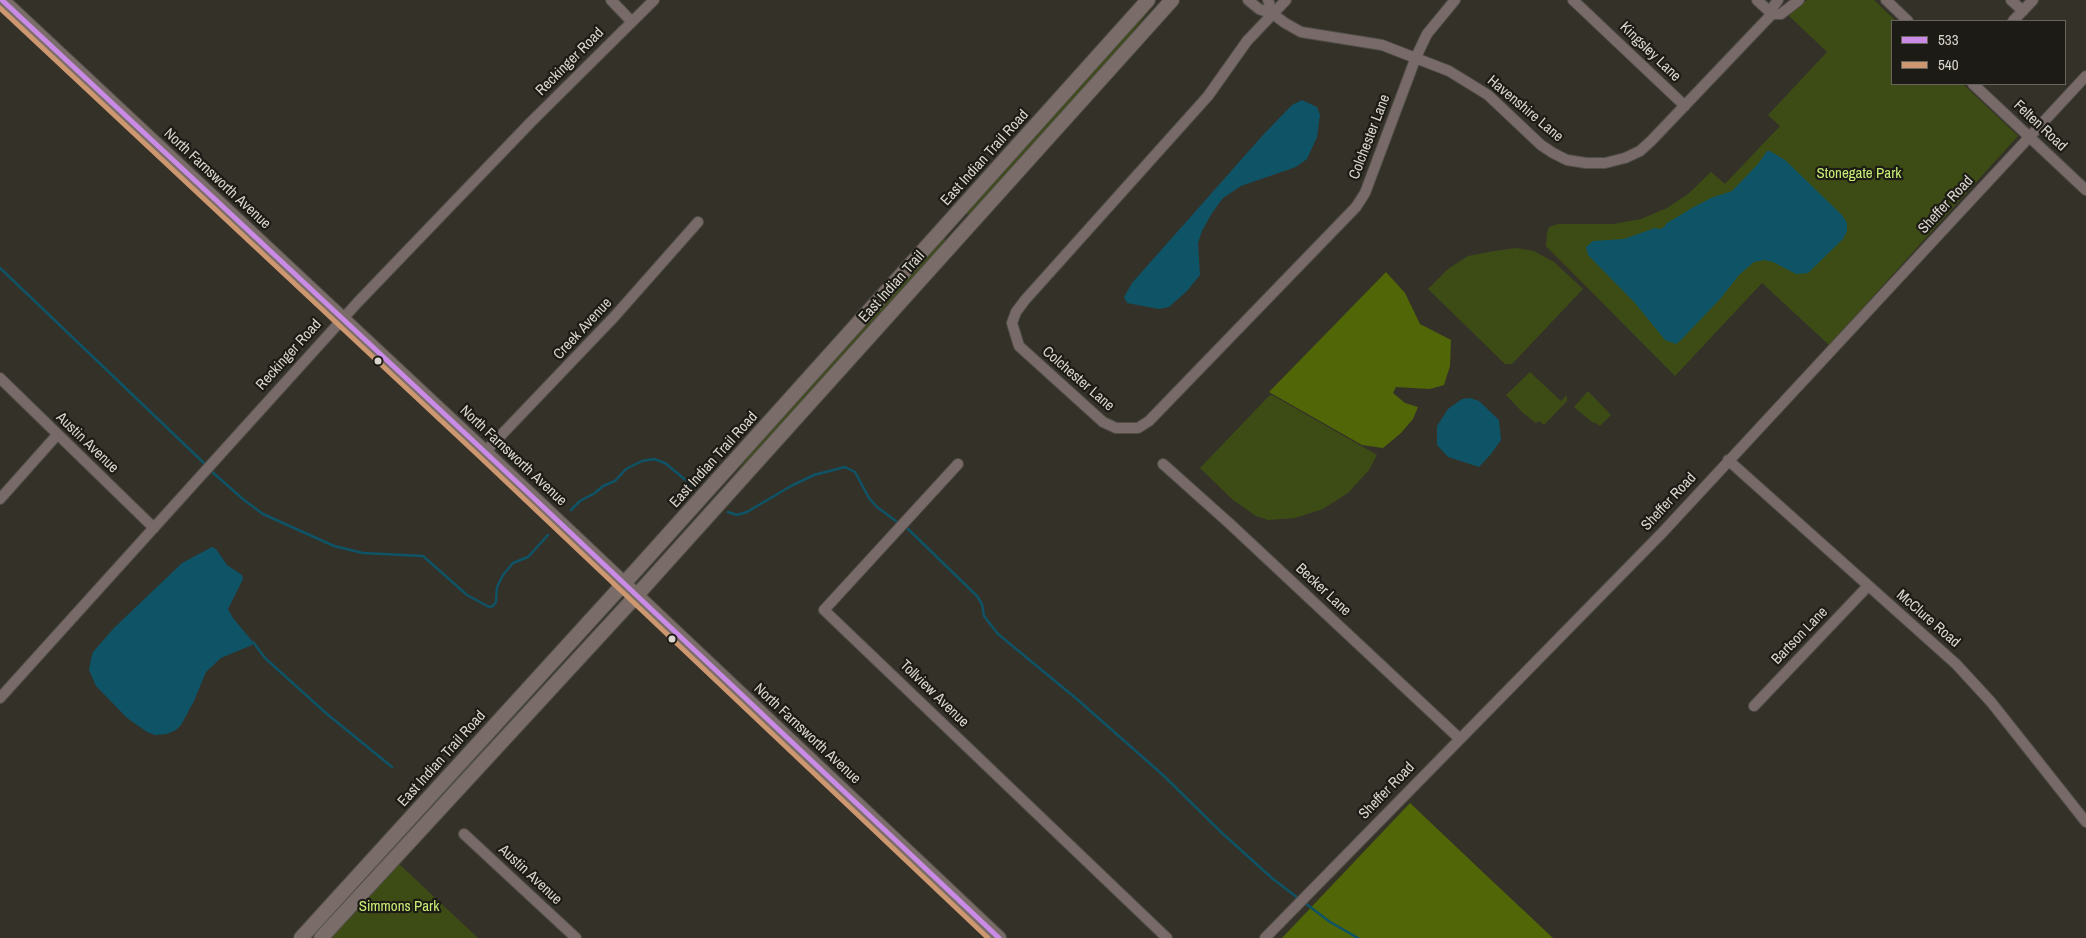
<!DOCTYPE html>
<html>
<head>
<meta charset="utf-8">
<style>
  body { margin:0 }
  #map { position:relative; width:2086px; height:938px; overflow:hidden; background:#343129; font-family:"Archivo Narrow",sans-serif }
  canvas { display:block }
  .legend { position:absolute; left:1891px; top:20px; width:175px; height:65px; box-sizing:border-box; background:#1d1b15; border:1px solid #68655f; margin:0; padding:6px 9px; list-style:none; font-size:15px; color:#d9d5cd }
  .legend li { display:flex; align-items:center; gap:10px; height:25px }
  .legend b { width:25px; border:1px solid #68655f }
</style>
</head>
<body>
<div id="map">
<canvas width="2086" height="938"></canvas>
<ul class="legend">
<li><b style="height:6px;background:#ca8be6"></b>533</li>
<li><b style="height:6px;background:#cd976f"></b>540</li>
</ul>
</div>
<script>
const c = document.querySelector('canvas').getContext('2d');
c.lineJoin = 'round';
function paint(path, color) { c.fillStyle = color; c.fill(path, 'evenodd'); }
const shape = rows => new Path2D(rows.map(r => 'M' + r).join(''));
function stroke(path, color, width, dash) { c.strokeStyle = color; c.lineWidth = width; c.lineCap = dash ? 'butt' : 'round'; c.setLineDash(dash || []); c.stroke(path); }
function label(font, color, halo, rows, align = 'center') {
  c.font = font + ' "Archivo Narrow",sans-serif'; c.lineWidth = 4.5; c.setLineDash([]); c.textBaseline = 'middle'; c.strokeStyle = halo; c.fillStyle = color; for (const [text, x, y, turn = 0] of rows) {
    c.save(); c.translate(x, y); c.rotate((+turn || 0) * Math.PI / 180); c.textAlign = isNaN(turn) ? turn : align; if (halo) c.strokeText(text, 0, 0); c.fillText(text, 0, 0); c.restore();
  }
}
const green = shape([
  [1807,0,1874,0,1896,21,1892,21,1892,84,1963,84,2018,136,1829,345,1762,283,1675,376,1546,246,1547,233,1549,227,1558,224,1613,224,1641,219,1667,208,1688,194,1711,172,1725,184,1780,126,1768,115,1827,52,1787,14],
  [1151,4,1153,6,1114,56,971,215,967,214,966,212],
  [944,237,946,243,728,484,763,437],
  [1517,248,1534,251,1554,262,1583,289,1512,364,1505,364,1428,289,1448,269,1468,256,1494,251],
  [1530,372,1561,401,1566,396,1567,397,1567,401,1544,425,1539,421,1536,423,1523,413,1506,395],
  [1588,391,1611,415,1600,426,1594,422,1593,423,1574,407],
  [1272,395,1377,455,1369,470,1348,493,1323,509,1295,518,1268,520,1256,516,1233,500,1200,468,1269,396],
  [398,863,478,938,328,938]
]);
const forest = shape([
  [1386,272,1405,293,1420,324,1451,340,1450,366,1444,385,1430,389,1396,387,1393,393,1405,403,1418,407,1413,419,1401,433,1383,448,1362,445,1269,392],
  [1410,803,1488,877,1553,938,1282,938]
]);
const water = shape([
  [1302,100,1317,107,1320,115,1317,137,1307,159,1296,167,1241,186,1223,198,1212,213,1202,231,1198,243,1200,275,1187,291,1169,307,1159,309,1127,303,1124,297,1132,283,1263,135,1292,105],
  [1767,151,1770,151,1785,160,1842,215,1847,223,1847,231,1843,239,1808,273,1796,274,1773,262,1764,260,1754,262,1739,275,1721,298,1681,340,1676,344,1665,340,1635,303,1588,255,1586,247,1593,241,1624,239,1655,228,1660,229,1664,227,1667,223,1692,208,1711,198,1732,191,1758,164],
  [1470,398,1479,401,1499,420,1501,440,1491,454,1479,467,1448,457,1437,445,1437,426,1448,409,1462,399],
  [212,547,216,549,227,565,242,575,243,579,228,609,233,618,253,642,252,645,221,658,206,672,194,701,181,725,176,730,167,734,155,735,147,732,127,718,96,686,89,670,91,659,93,652,114,628,182,563]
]);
const stream = shape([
  [0,268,207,466],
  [210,470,244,500,263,514,334,546,363,553,423,556,467,595,489,607,493,606,496,602,497,587,503,575,513,563,528,557,548,535],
  [571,510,580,501,595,493,603,486,615,481,626,469,642,461,654,459,665,463,694,487],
  [728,512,737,515,747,512,791,486,814,475,845,467,855,472,869,498,877,507,896,521],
  [908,529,977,596,982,604,984,616,998,634,1078,700,1164,776,1222,833,1273,879,1298,898],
  [253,642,265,658,327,714,392,767],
  [1305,903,1330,922,1358,938]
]);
const minor = shape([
  [611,0,632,22],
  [1248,0,1259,9,1273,14,1285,23,1301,32,1382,45,1449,71,1488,95,1541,145,1553,153,1567,160,1586,163,1605,163,1625,158,1640,151,1651,141,1772,14,1773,7,1778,0],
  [1268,0,1273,14],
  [1286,0,1247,41,1208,96,1025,300,1016,312,1012,323,1019,346,1103,422,1116,428,1138,428,1149,421,1356,207,1365,193,1416,57,1427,34,1455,0],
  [1573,0,1685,106],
  [1757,0,1772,14],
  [1886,0,1908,21],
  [2011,0,2023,11],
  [1772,14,1781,14,1799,0],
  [2013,21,2033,0],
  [1973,84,2086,190],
  [0,378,154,528],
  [485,452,614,317,698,222],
  [1728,460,1956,664,1991,702,2086,822],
  [958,464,824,610,1167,938],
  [1163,464,1229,523,1460,739],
  [0,499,57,435],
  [0,698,358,302,531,122,654,0],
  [1754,706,1868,586],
  [464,834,576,938],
  [1265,938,1662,533,2086,76]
]);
const secondary = shape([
  [2,0,485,452,999,938],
  [301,938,638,568,1148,0],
  [321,938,637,595,1172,0]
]);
const bus1 = shape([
  [2,0,485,452,999,938]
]);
const bus2 = shape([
  [0,8,480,457,988,938]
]);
const markers = [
  [378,361,4.5,"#d9d5cd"],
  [672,639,4.5,"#d9d5cd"]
];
const streetNames = [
  ["Kingsley Lane",1650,52,44],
  ["Reckinger Road",570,62,-45],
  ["Havenshire Lane",1525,109,40],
  ["Felten Road",2040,126,43],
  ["Colchester Lane",1370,137,-69],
  ["East Indian Trail Road",985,158,-48],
  ["North Farnsworth Avenue",217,179,43],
  ["Sheffer Road",1946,205,-47],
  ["East Indian Trail",892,287,-48],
  ["Creek Avenue",583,329,-47],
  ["Reckinger Road",289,355,-48],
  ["Colchester Lane",1078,379,41],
  ["Austin Avenue",87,443,44],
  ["North Farnsworth Avenue",513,456,43],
  ["East Indian Trail Road",714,460,-48],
  ["Sheffer Road",1669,502,-47],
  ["Becker Lane",1323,590,43],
  ["McClure Road",1928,619,41],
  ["Bartson Lane",1800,636,-46],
  ["Tollview Avenue",934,694,44],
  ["North Farnsworth Avenue",807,734,43],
  ["East Indian Trail Road",442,759,-48],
  ["Sheffer Road",1387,791,-46],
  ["Austin Avenue",530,875,43]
];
const parkNames = [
  ["Stonegate Park",1859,174],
  ["Simmons Park",399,907]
];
paint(green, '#3d4c15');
paint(forest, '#516606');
paint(water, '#0e5466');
stroke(stream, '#0e5466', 2.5);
stroke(minor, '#514e47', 12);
stroke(secondary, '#514e47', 16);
stroke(minor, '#776a68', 10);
stroke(secondary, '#7a6c69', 14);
stroke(bus1, '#ca8be6', 5);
stroke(bus2, '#cd976f', 5);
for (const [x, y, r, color] of markers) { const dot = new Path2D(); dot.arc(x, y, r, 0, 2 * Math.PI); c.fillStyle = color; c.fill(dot); stroke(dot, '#1d1b15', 2); }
label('15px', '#d9d5cd', '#1d1b15', streetNames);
label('15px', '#c8ee75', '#1d1b15', parkNames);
</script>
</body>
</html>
